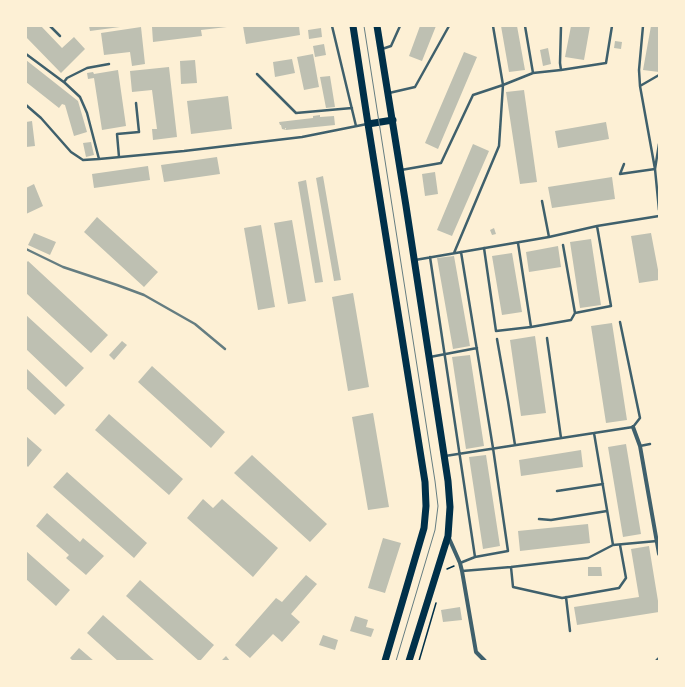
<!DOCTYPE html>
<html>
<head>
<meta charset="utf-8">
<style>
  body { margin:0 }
  #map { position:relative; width:685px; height:687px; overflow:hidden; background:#fdf0d5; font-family:Ubuntu,sans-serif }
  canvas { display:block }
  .frame { position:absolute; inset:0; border:27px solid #fdf0d5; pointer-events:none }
</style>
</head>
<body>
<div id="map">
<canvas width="685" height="687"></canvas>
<div class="frame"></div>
</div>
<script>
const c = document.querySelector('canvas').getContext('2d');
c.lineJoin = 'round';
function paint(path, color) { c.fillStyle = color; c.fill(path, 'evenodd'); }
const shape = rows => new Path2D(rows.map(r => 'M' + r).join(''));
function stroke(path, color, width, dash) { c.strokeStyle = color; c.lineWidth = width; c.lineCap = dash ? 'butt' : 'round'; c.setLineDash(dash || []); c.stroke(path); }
const building = shape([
  [26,26,41,26,62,48,74,37,85,49,61,73,26,37],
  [89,26,120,26,120,27,90,31],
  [159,26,226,26,227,27,201,30,202,36,153,42,152,27],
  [243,26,299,26,300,35,246,44],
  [420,26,436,26,422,61,409,56],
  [501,26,517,26,525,70,509,72],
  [571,26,590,26,584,60,565,57],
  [651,26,659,26,659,72,643,70],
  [141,27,145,64,132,66,130,52,104,55,101,33],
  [321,28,322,37,309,39,308,30],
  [615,41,622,42,621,49,614,48],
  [324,44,326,55,315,57,313,46],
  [548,48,551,64,543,66,540,50],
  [464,52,477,57,438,149,425,143],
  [313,54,319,87,304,90,297,57],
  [292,59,295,73,275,77,273,62],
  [26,60,78,101,87,132,74,136,65,105,62,104,59,108,26,82],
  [195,60,197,83,181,84,180,61],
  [169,67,177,137,153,140,152,129,157,129,152,90,132,92,130,71],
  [118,70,126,126,102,130,94,78,88,79,87,73,93,72,94,74],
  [330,76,335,107,326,108,320,77],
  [524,90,537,182,520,184,506,92],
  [228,96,232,129,191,134,187,101],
  [320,115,320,117,334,116,335,125,286,130,286,128,285,128,286,130,282,129,281,125,280,125,279,122,313,118,313,116],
  [32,121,35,146,26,147,26,122],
  [606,122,609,139,558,148,555,131],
  [91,142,94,155,86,157,83,143],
  [473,144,489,151,452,236,437,230],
  [217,157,220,174,164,182,161,165],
  [148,166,150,180,94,188,92,174],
  [435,172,438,194,425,196,422,174],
  [323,176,341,280,334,281,316,178],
  [612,177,615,199,552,208,548,187],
  [306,180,323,282,315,283,298,182],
  [34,184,43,206,26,214,26,188],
  [97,217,158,272,144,287,84,232],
  [292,220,306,301,288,304,274,223],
  [261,225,275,307,258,310,244,228],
  [494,228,496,234,492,235,490,230],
  [34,233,56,242,50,255,28,245],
  [651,233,659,275,659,280,639,283,631,236],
  [591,239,601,305,580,308,570,242],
  [558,246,561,267,529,272,526,252],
  [512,253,522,312,502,315,492,256],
  [454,256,470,346,453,349,437,258],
  [28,261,108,335,91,353,26,293,26,263],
  [353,293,369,387,348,391,332,297],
  [26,315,84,368,66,387,26,349],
  [612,323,627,420,606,423,591,326],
  [535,336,546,413,521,416,510,340],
  [122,341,127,345,114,360,109,355],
  [470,355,484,446,466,449,452,357],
  [152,366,225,432,211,448,138,382],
  [26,368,65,405,55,415,26,388],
  [373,413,389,507,368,510,352,417],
  [109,414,183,479,169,495,95,430],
  [26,436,42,450,28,467,26,465],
  [626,444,641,534,623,537,608,447],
  [581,450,583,467,521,476,519,460],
  [252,455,327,524,310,542,234,473],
  [486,455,500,546,483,549,469,457],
  [67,472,147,543,134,558,53,487],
  [203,499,213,508,222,499,278,548,253,577,187,518],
  [47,513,80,542,83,538,104,556,86,575,66,558,69,555,36,526],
  [588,524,590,543,520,551,518,531],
  [383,538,401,543,385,593,368,588],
  [649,546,659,607,659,612,577,625,574,607,639,597,631,549],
  [26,551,70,590,56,606,26,579],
  [588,567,601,567,602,576,588,576],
  [306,575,317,584,291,614,300,622,282,642,273,634,250,658,235,645,276,598,282,602],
  [140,580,214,645,200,661,199,661,126,596],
  [460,607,462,620,443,622,441,610],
  [103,615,155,661,118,661,87,633],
  [355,616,368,620,366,627,374,629,371,637,350,631],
  [323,635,338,640,335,650,319,645],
  [79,648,94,661,73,661,70,658],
  [226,656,230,661,221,661]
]);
const path = shape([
  [447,569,454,566],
  [419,661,436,603]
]);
const service = shape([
  [50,26,60,36],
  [332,26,356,126],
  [525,26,533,73],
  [561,26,560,63,561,70],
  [643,26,639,70,640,86,655,169,659,210],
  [382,49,391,46,400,26],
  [26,54,65,83,80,97,87,113,99,159,184,151,302,137,367,124],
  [257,74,296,113,352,108],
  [64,82,67,78,87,68,109,64],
  [640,86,659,75],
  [389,93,415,87,449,26],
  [26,105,41,118,71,152,83,160,99,159],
  [119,157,117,134,139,132,136,103],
  [624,164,620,174,655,169,659,144],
  [401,170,441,163,473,95,503,85,533,73,561,70,606,63,612,26],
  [542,201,549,237],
  [518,243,531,327,571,320,575,313],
  [563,245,575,313,611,306,597,226,659,216],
  [484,248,496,331,531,327],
  [461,252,493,448,508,551,475,557],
  [454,253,499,146,503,85,493,26],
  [430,257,475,557,460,563],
  [415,260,549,237,597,226],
  [547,338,561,438],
  [497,339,508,401,515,445],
  [430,357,477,348],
  [594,433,613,545],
  [640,446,650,444],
  [445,456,633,427,640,418,620,322],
  [557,491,603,484],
  [539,519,551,520,607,511],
  [511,567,513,587,562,598,619,588,626,578,620,545],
  [462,571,511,567,588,558,613,545,657,541],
  [566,597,570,631]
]);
const minor = shape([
  [633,427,640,446,659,554],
  [448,536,460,563,462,571,476,652,485,661],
  [657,661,659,659]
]);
const secondary = shape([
  [353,26,368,124,425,482,426,506,424,528,385,661],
  [377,26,406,206,448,481,450,507,448,536,409,661],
  [368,124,393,120]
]);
const tram = shape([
  [364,26,435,481,438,506,435,530,396,661]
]);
const rail = shape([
  [26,249,63,267,117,285,144,295,195,324,225,349]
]);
paint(building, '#bec0b2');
stroke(path, '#003049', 1.5);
stroke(service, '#3f606c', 2.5);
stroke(minor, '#3f606c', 4);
stroke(secondary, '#003049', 7);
stroke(tram, '#657d81', 1);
stroke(rail, '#657d81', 2.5);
</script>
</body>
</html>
